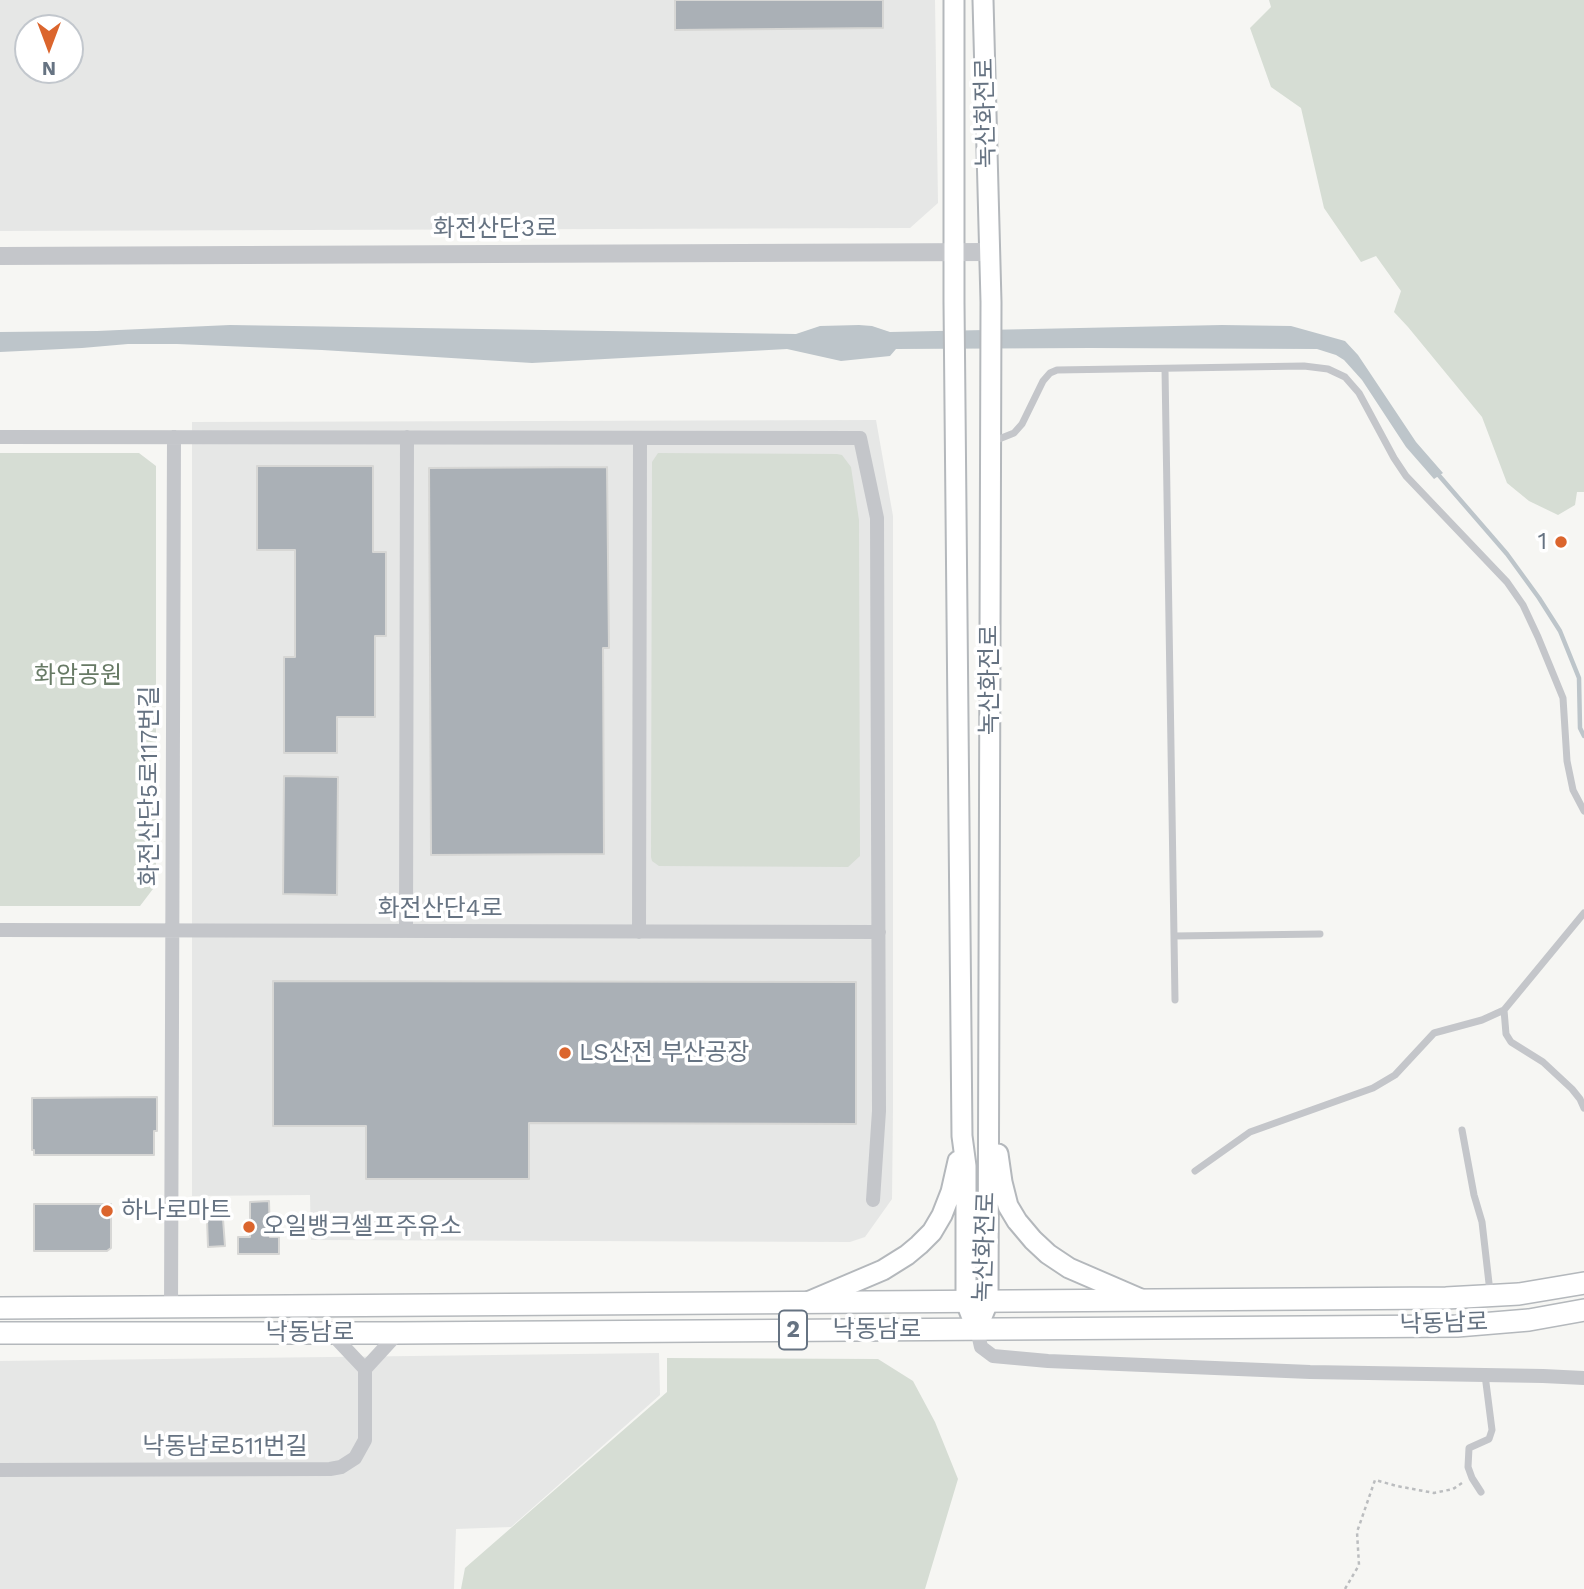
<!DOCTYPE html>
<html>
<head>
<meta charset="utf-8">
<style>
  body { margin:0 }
  #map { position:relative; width:1584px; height:1589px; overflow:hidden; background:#f6f6f3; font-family:"Work Sans",sans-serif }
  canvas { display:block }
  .north { position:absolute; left:14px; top:14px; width:70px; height:70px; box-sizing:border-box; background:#fff; border:2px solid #c2c7cd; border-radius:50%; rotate:180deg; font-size:19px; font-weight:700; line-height:28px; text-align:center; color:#667382 }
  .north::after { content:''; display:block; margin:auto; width:24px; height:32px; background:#db652d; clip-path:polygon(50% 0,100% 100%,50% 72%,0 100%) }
</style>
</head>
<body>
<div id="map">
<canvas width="1584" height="1589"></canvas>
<div class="north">N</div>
</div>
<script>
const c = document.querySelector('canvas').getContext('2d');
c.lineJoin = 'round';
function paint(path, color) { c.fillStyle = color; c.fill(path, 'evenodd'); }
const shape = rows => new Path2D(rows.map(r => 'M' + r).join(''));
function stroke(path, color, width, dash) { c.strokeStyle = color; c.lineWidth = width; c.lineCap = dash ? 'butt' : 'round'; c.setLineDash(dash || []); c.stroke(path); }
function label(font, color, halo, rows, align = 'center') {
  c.font = font + ' "Work Sans","Noto Sans KR",sans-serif'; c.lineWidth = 7; c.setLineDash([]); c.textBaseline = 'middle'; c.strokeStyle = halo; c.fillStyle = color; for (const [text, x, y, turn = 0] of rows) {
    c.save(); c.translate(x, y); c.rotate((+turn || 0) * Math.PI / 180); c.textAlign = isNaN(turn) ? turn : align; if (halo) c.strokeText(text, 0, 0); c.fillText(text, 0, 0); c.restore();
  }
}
const built = shape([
  [0,0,935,0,938,203,910,228,0,231],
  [28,28,70,28,70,70,28,70],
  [876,420,893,516,893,1109,892,1199,865,1237,850,1242,311,1240,310,1195,192,1196,192,422],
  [659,1353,660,1395,511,1527,456,1529,454,1589,0,1589,0,1361]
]);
const green = shape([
  [1269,0,1584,0,1584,492,1577,492,1575,505,1558,515,1529,501,1507,483,1482,417,1408,327,1394,312,1401,291,1376,256,1361,262,1324,208,1301,108,1271,87,1250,28,1271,7],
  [0,453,139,453,156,466,156,885,140,906,0,906],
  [658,453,837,454,842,455,851,467,859,520,860,856,848,867,659,866,652,861,651,857,652,462],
  [667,1358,878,1359,913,1381,935,1422,958,1479,925,1589,461,1589,465,1568,667,1392]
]);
const water = shape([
  [230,325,796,334,820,326,859,325,872,326,890,332,1222,325,1291,326,1345,341,1358,355,1416,442,1443,473,1434,479,1406,447,1362,380,1344,360,1336,355,1317,349,1091,348,896,349,890,356,841,361,787,349,532,363,322,350,177,344,128,344,82,348,0,352,0,332,97,331]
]);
const stream = shape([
  [1436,472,1507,554,1539,598,1560,631,1579,678,1580,728,1584,736]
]);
const building = shape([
  [675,0,883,0,883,28,675,30,675,0],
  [257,466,373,466,373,552,386,552,386,636,375,636,375,717,337,717,337,753,284,753,284,657,295,657,295,550,257,550,257,466],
  [607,467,609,648,603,648,604,854,431,855,429,468,607,467],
  [284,776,338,777,337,895,283,894,284,776],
  [273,981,856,982,856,1124,529,1123,529,1179,366,1179,366,1126,273,1126,273,981],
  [157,1097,157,1131,154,1131,154,1155,34,1155,34,1150,32,1150,32,1098,157,1097],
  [269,1201,270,1237,279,1237,279,1254,238,1254,238,1237,250,1237,250,1202,269,1201],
  [34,1204,111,1204,111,1248,107,1251,34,1251,34,1204],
  [207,1219,223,1219,225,1246,208,1247,207,1219]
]);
const path = shape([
  [1345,1589,1359,1565,1357,1532,1375,1480,1397,1486,1434,1493,1453,1489,1462,1483]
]);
const service = shape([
  [1165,369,1175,1000],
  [994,441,1014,433,1022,424,1043,381,1050,373,1057,370,1304,366,1328,369,1345,377,1359,393,1394,458,1406,476,1507,582,1523,605,1538,637,1563,698,1567,761,1573,790,1584,811],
  [1174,936,1320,934],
  [1504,1010,1506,1034,1511,1042,1543,1062,1572,1089,1580,1099,1584,1108],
  [1462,1130,1474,1195,1482,1222,1490,1292],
  [1195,1171,1250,1132,1373,1088,1395,1075,1434,1033,1482,1020,1504,1010,1584,913],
  [1481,1492,1472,1478,1468,1467,1469,1448,1489,1439,1492,1430,1485,1375]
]);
const minor = shape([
  [0,437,860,438,877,518,879,1111,873,1200],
  [0,930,879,932],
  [406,931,407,437],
  [639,932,640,438],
  [171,1308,174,437],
  [977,1329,981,1347,993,1356,1048,1361,1310,1372,1543,1376,1584,1378],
  [331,1333,365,1369,398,1333],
  [0,1470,330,1469,341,1467,355,1458,365,1440,365,1369]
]);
const tertiary = shape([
  [0,256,989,252]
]);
const secondary = shape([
  [954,0,954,302,962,1136,966,1166,966,1302,971,1315],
  [998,1154,1002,1182,1008,1206,1017,1221,1033,1240,1048,1254,1069,1268,1143,1300],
  [810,1301,883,1270,907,1255,919,1245,932,1232,942,1215,951,1192,958,1161],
  [977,1329,988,1302,991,302,983,0]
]);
const primary = shape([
  [0,1308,1446,1298,1519,1294,1584,1283],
  [0,1333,398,1333,1457,1326,1529,1320,1584,1310]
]);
const markers = [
  [1561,542,7,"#db652d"],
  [565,1053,7,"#db652d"],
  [107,1211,7,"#db652d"],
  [249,1227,7,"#db652d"]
];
const shields = [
  [793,1330,28]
];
const shieldNames = [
  ["2",793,1330]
];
const streetNames = [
  ["녹산화전로",986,113,-91],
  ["화전산단3로",495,229],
  ["녹산화전로",990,680,-90],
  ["화전산단5로117번길",150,786,-90],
  ["화전산단4로",440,909],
  ["녹산화전로",985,1247,-88],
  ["낙동남로",1444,1324,-2],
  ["낙동남로",877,1330],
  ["낙동남로",310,1333],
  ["낙동남로511번길",225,1447]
];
const poiNames = [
  ["1",1547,542,"right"],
  ["LS산전 부산공장",579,1053],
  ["하나로마트",121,1211],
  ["오일뱅크셀프주유소",263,1227]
];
const parkNames = [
  ["화암공원",78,676]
];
paint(built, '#e6e7e6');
paint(green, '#d6ddd4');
paint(water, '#bdc5ca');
stroke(stream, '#bdc5ca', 4.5);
paint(building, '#aab0b6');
stroke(building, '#d7d7d5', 2);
stroke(secondary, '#b4b8bc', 23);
stroke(primary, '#b4b8bc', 24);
stroke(path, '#bbbdbf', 2.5, [3.5, 3.5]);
stroke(service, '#c4c6ca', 7);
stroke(minor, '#c4c6ca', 14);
stroke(tertiary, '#c4c6ca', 18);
stroke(secondary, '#fff', 19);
stroke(primary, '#fff', 21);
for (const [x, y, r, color] of markers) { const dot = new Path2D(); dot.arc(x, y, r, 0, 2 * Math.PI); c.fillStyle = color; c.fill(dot); stroke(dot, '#fff', 2.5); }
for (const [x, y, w] of shields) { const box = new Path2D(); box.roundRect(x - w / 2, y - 19.5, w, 39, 5); c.fillStyle = '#fff'; c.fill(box); stroke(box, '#667382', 2); }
label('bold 23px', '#667382', null, shieldNames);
label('24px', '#667382', '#fff', streetNames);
label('24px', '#667382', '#fff', poiNames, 'left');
label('24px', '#677a65', '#fff', parkNames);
</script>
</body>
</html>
